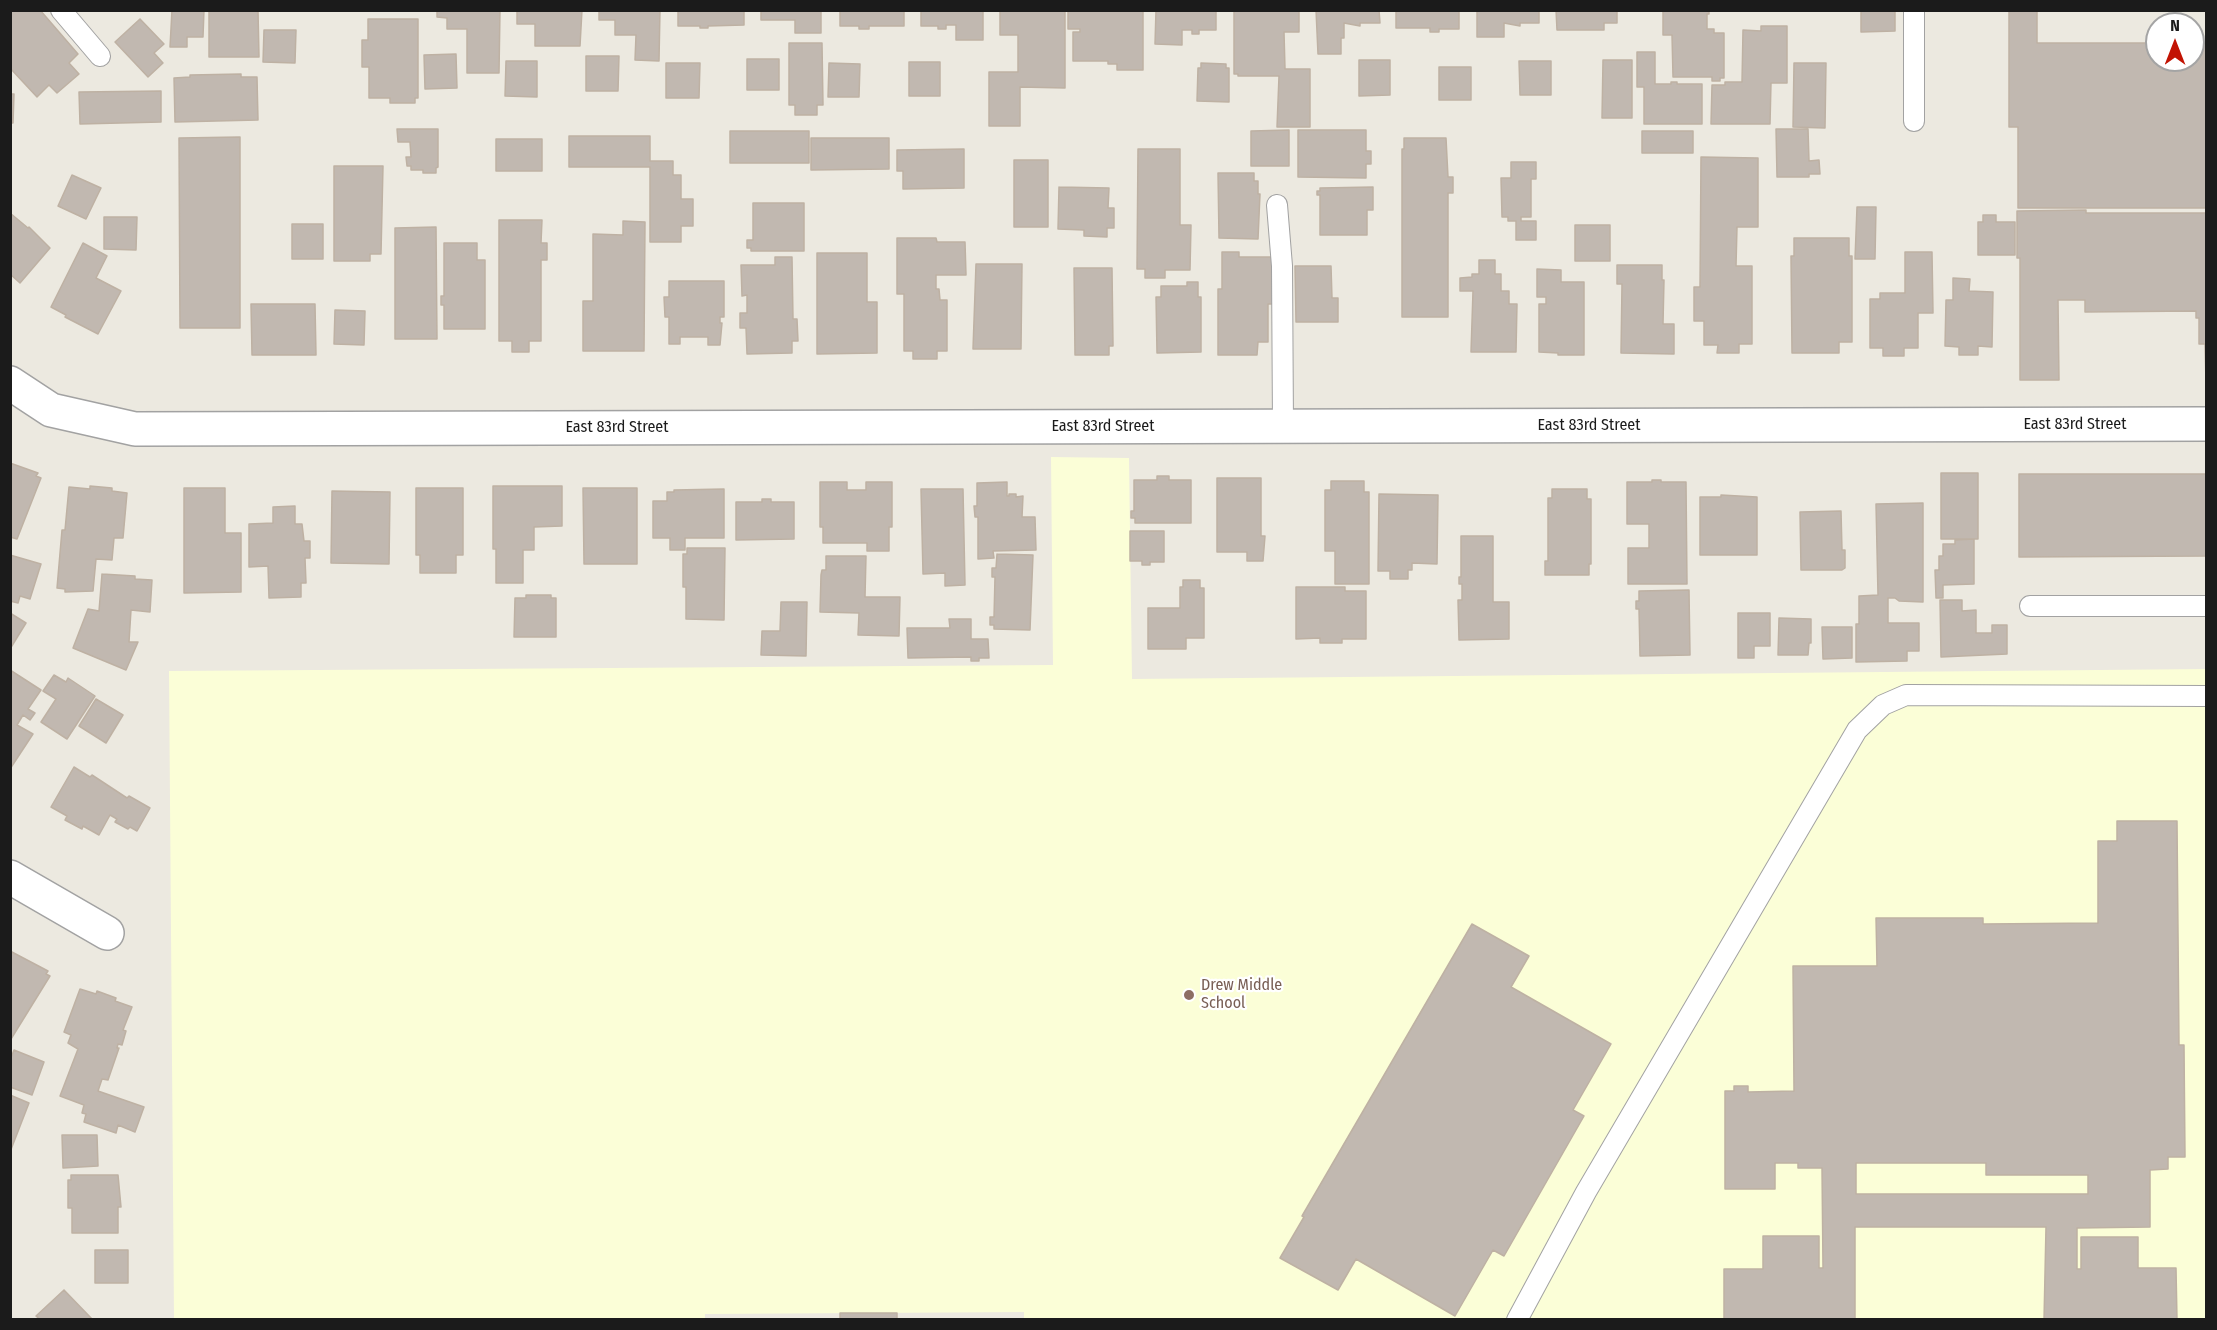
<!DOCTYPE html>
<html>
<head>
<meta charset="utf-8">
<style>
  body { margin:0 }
  #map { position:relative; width:2217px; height:1330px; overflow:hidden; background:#ece9e0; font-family:"Fira Sans Condensed",sans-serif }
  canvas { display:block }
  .frame { position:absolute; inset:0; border:12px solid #1b1b1b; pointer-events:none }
  .north { position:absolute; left:2145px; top:12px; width:60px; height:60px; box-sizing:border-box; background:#fff; border:2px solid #a4a4a4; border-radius:50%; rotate:0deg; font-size:16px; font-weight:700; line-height:24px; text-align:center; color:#1b1b1b }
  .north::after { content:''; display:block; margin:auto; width:21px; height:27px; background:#c21303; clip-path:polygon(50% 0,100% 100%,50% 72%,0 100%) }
</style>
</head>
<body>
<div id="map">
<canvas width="2217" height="1330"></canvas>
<div class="frame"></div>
<div class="north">N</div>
</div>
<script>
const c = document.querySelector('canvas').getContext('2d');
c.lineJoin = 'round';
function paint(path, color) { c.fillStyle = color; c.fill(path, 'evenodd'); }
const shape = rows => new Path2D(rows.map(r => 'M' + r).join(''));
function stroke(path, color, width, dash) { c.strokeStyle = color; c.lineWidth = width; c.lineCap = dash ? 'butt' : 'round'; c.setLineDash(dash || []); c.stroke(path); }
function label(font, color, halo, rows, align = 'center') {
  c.font = font + ' "Fira Sans Condensed",sans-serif'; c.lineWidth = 4.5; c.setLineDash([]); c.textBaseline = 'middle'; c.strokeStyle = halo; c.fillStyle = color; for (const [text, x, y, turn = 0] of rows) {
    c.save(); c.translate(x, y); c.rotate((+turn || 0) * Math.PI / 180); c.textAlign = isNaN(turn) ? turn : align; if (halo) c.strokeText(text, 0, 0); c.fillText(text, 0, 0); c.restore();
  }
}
const education = shape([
  [1051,457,1129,458,1132,679,2206,669,2206,1319,1024,1320,1024,1312,705,1314,705,1320,174,1319,169,671,1053,665]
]);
const building = shape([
  [10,10,40,10,78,54,69,63,79,74,57,93,49,85,37,97,10,68,10,10],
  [172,10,204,10,203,37,187,37,187,47,170,47,172,10],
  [209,10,258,10,259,57,209,57,209,10],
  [437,10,500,10,499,73,467,73,467,29,447,29,447,18,437,17,437,10],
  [517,10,582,10,580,46,535,46,535,24,517,24,517,10],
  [599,10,660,10,659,61,635,60,636,35,615,35,615,20,599,20,599,10],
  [678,10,744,10,744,25,708,26,708,28,700,28,700,26,678,26,678,10],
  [761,10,821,10,821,33,795,33,795,20,761,20,761,10],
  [840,10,904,10,904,26,869,26,869,29,859,29,859,26,840,26,840,10],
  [921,10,983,10,983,40,956,40,956,25,946,25,946,29,938,29,938,26,921,26,921,10],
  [1000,10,1065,10,1065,88,1020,87,1020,126,989,126,989,72,1018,72,1018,35,1000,35,1000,10],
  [1068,10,1143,10,1143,70,1117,70,1117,64,1108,64,1108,61,1073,61,1073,32,1080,32,1080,29,1068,29,1068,10],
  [1156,10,1216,10,1216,30,1199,30,1199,34,1192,34,1192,30,1182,30,1182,45,1155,44,1156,10],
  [1234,10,1299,10,1299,32,1284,32,1285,69,1310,69,1310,127,1277,127,1279,76,1238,76,1238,74,1234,74,1234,10],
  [1316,10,1379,10,1380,23,1360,23,1360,26,1344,23,1344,38,1341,38,1341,54,1318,54,1316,10],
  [1396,10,1459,10,1459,29,1439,29,1439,32,1430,32,1430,28,1396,28,1396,10],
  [1477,10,1539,10,1539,23,1520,23,1520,26,1504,23,1504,37,1477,37,1477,10],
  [1556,10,1617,10,1617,23,1604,23,1604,30,1557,30,1556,10],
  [1663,10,1709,10,1709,14,1707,14,1707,29,1714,29,1714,33,1724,33,1724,78,1720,78,1720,81,1712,81,1712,77,1673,77,1672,35,1663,35,1663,10],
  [1861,10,1895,10,1895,31,1861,32,1861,10],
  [2009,10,2037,10,2037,43,2157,43,2157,60,2193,60,2193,43,2206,43,2206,208,2018,208,2018,127,2009,127,2009,10],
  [140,19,164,44,154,53,163,63,148,77,115,42,140,19],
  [368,19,418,19,418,98,415,98,415,103,390,103,390,98,369,98,369,67,362,67,362,40,368,40,368,19],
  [1761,26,1787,26,1787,83,1771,83,1770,124,1711,124,1712,85,1725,85,1725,82,1742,82,1743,30,1761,31,1761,26],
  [264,30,296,30,295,63,263,62,264,30],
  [789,43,822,43,823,105,817,105,817,115,795,115,795,105,789,105,789,43],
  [1637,52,1655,52,1655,84,1671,84,1671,82,1677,82,1677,84,1702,84,1702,124,1644,124,1644,87,1637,87,1637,52],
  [456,54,457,88,425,89,424,55,456,54],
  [586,56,619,56,618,91,586,91,586,56],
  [747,59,779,59,779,90,747,90,747,59],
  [1359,60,1390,60,1390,95,1359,96,1359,60],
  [1603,60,1632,60,1632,118,1602,118,1603,60],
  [506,61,537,61,537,97,505,96,506,61],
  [1519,61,1551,61,1551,95,1520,95,1519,61],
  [909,62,940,62,940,96,909,96,909,62],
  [666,63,700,63,699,98,666,98,666,63],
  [829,63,860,64,859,97,828,97,829,63],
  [1201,63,1226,64,1226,68,1229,68,1229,102,1197,101,1198,68,1201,68,1201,63],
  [1794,63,1826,63,1825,128,1793,127,1794,63],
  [1439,67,1471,67,1471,100,1439,100,1439,67],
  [241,74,241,77,257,77,258,120,175,122,174,78,190,77,190,75,241,74],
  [161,91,161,122,80,124,79,92,161,91],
  [10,94,14,94,13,123,10,123,10,94],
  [397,129,438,129,438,167,436,168,436,173,423,173,423,170,411,170,411,166,407,166,406,157,411,157,410,142,398,142,397,129],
  [1776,129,1808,129,1809,161,1819,160,1820,174,1809,174,1809,177,1777,177,1776,129],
  [1289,130,1289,166,1251,166,1251,131,1289,130],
  [1298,130,1366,130,1366,151,1371,151,1371,164,1366,164,1366,178,1298,177,1298,130],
  [730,131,809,131,809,163,730,163,730,131],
  [1642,131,1693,131,1693,153,1642,153,1642,131],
  [569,136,650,136,650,161,673,161,673,175,681,175,681,199,693,199,693,226,681,226,681,242,650,242,650,167,569,167,569,136],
  [240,137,240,328,180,328,179,138,240,137],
  [811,138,889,138,889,169,811,170,811,138],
  [1404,138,1446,138,1448,177,1453,177,1453,193,1448,193,1448,317,1402,317,1402,149,1404,149,1404,138],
  [496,139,542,139,542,171,496,171,496,139],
  [964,149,964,188,903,189,903,171,897,171,897,150,964,149],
  [1138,149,1180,149,1180,225,1191,225,1190,270,1165,270,1165,278,1145,278,1145,269,1137,269,1138,149],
  [1701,157,1758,158,1758,227,1737,227,1736,266,1752,266,1752,344,1739,344,1739,353,1717,353,1718,345,1704,345,1704,321,1694,321,1694,287,1700,287,1701,157],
  [1014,160,1048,160,1048,227,1014,227,1014,160],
  [1511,162,1536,162,1536,179,1531,179,1531,217,1521,217,1521,221,1536,221,1536,240,1516,240,1516,221,1508,221,1508,217,1502,217,1501,178,1511,178,1511,162],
  [334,166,383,166,381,254,370,254,370,261,334,261,334,166],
  [1218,173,1254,173,1254,181,1258,181,1258,194,1260,194,1258,239,1219,238,1218,173],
  [72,175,101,188,86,219,58,206,72,175],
  [1059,187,1109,188,1108,208,1114,208,1114,228,1107,228,1107,237,1084,236,1084,230,1058,229,1059,187],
  [1373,187,1373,210,1367,210,1367,235,1320,235,1320,195,1317,195,1317,191,1320,191,1320,188,1373,187],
  [753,203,804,203,804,251,751,251,751,248,747,248,747,240,753,240,753,203],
  [1857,207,1876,207,1875,259,1855,259,1857,207],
  [2086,210,2086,213,2206,213,2206,382,2205,344,2199,344,2199,318,2196,318,2196,311,2085,312,2085,300,2058,300,2059,380,2020,380,2020,258,2017,258,2017,211,2086,210],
  [10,213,28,228,29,227,50,248,20,283,10,274,10,213],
  [1983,215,1996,215,1996,222,2015,222,2015,255,1978,255,1978,222,1983,222,1983,215],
  [104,217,137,217,136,250,104,249,104,217],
  [499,220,542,220,541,243,547,243,547,260,541,260,541,341,529,341,529,352,512,352,512,341,499,341,499,220],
  [623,221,645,222,644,351,583,351,583,301,593,301,593,234,623,235,623,221],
  [292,224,323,224,323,259,292,259,292,224],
  [1575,225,1610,225,1610,261,1575,261,1575,225],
  [436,227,437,339,395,339,395,228,436,227],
  [897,238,936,238,937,242,965,242,966,275,936,275,936,289,939,289,940,300,947,300,947,351,937,351,937,359,913,359,913,351,904,351,904,294,897,294,897,238],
  [1794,238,1849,238,1849,256,1852,256,1852,342,1839,342,1839,353,1792,353,1791,256,1794,256,1794,238],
  [83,243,107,256,96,278,121,291,98,334,65,317,66,315,51,307,83,243],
  [444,243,477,243,477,260,485,260,485,329,444,329,444,305,441,305,441,296,444,296,444,243],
  [1222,252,1239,252,1239,257,1273,257,1273,304,1268,304,1268,342,1258,342,1257,355,1218,355,1218,289,1222,289,1222,252],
  [1905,252,1932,252,1933,313,1918,313,1918,348,1904,348,1904,356,1883,356,1883,348,1870,348,1870,299,1880,299,1880,293,1905,293,1905,252],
  [817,253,867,253,867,302,877,302,877,353,817,354,817,253],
  [775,257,792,257,793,319,797,319,798,341,792,341,792,353,747,354,746,328,740,328,740,313,747,313,747,295,742,296,741,265,775,265,775,257],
  [1479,260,1495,260,1495,274,1501,274,1501,291,1509,291,1509,304,1517,304,1516,352,1471,352,1473,291,1460,291,1460,278,1472,277,1472,274,1479,274,1479,260],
  [976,264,1022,264,1021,349,973,349,976,264],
  [1617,265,1662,265,1662,280,1664,280,1663,324,1674,324,1674,354,1621,353,1622,284,1617,284,1617,265],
  [1295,266,1331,266,1332,298,1338,298,1338,322,1296,322,1295,266],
  [1074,268,1112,268,1113,346,1109,346,1109,355,1075,355,1074,268],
  [1537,269,1561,270,1561,282,1584,282,1584,355,1558,355,1558,353,1539,352,1539,304,1546,304,1546,297,1537,297,1537,269],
  [1953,278,1970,279,1969,291,1993,292,1992,347,1978,346,1978,355,1959,355,1959,347,1945,346,1946,300,1953,300,1953,278],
  [669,281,724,281,724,317,720,317,720,323,722,323,720,345,708,345,708,337,680,337,680,344,669,344,669,317,665,317,664,297,669,297,669,281],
  [1187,282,1198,282,1198,297,1201,297,1201,352,1157,353,1156,297,1161,297,1161,286,1187,286,1187,282],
  [251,304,315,304,316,355,252,355,251,304],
  [335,310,365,311,364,345,334,344,335,310],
  [10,463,38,473,36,476,41,478,17,539,10,537,10,463],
  [1941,473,1978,473,1978,539,1941,539,1941,473],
  [2019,474,2206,474,2206,556,2019,557,2019,474],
  [1157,476,1169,476,1169,480,1191,480,1191,523,1135,523,1135,518,1131,518,1131,511,1134,511,1134,480,1157,480,1157,476],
  [1217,478,1261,478,1261,536,1265,536,1263,561,1247,561,1247,552,1217,552,1217,478],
  [1652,480,1661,480,1661,482,1686,482,1687,584,1628,584,1628,548,1649,548,1649,524,1627,524,1627,482,1652,482,1652,480],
  [1331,481,1364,481,1364,492,1369,492,1369,584,1335,584,1335,551,1325,551,1325,490,1331,490,1331,481],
  [820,482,847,482,847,490,866,490,866,482,892,482,892,527,889,527,889,551,867,551,867,543,823,543,823,527,820,527,820,482],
  [1007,482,1007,496,1009,496,1009,494,1016,494,1016,497,1023,496,1022,517,1035,517,1036,550,993,551,994,558,978,559,978,517,975,517,974,506,977,506,977,483,1007,482],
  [90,486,112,488,112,491,127,493,123,538,114,538,112,560,96,559,93,591,65,592,65,589,57,588,62,530,65,530,69,487,90,489,90,486],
  [493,486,562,486,562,526,534,527,534,550,523,550,523,583,496,583,496,549,493,549,493,486],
  [184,488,225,488,225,533,241,533,241,592,184,593,184,488],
  [416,488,463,488,463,555,456,555,456,573,420,573,420,555,416,555,416,488],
  [583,488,637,488,637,564,584,564,583,488],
  [724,489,724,538,685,538,685,550,670,550,670,538,653,538,653,501,667,501,667,492,674,492,674,490,724,489],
  [921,489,963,489,965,585,945,586,945,573,923,574,921,489],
  [1552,489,1587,489,1587,499,1591,499,1591,564,1589,564,1589,575,1545,575,1545,561,1548,561,1548,498,1552,498,1552,489],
  [332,491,390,492,389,564,331,563,332,491],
  [1379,494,1438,495,1437,564,1412,563,1412,570,1408,570,1408,579,1390,579,1390,571,1378,571,1379,494],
  [1721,495,1757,497,1757,555,1700,555,1700,497,1721,497,1721,495],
  [762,499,771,499,771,502,794,502,794,539,736,540,736,502,762,502,762,499],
  [1923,503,1923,602,1899,601,1895,598,1888,598,1888,623,1919,623,1919,651,1907,651,1907,661,1856,662,1856,624,1859,624,1859,596,1878,595,1876,504,1923,503],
  [295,506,295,524,302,524,304,541,310,541,310,558,305,558,306,583,301,583,301,597,269,598,268,566,249,567,249,524,273,523,273,507,295,506],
  [1841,511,1842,550,1845,550,1845,568,1842,570,1801,570,1800,512,1841,511],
  [1130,531,1164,531,1164,562,1150,562,1150,565,1142,565,1142,561,1130,561,1130,531],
  [1461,536,1493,536,1493,602,1509,602,1509,639,1459,640,1458,600,1462,600,1462,584,1459,584,1459,577,1461,577,1461,536],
  [1974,539,1974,584,1943,585,1943,598,1936,598,1935,570,1939,570,1939,556,1943,556,1943,544,1955,544,1955,540,1974,539],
  [687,548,725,548,724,620,686,619,686,587,683,587,683,554,687,554,687,548],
  [997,554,1033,555,1030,630,994,629,994,625,990,625,990,617,994,617,995,577,992,577,992,568,996,568,997,554],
  [10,555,41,564,30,599,20,596,18,603,10,601,10,555],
  [826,556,866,556,865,597,900,597,899,636,858,635,859,613,820,612,821,575,822,570,826,570,826,556],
  [102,574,135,576,135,579,152,580,150,612,131,610,129,642,138,642,126,670,73,648,88,609,99,611,102,574],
  [1183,580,1200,580,1200,588,1204,588,1204,638,1186,638,1186,649,1148,649,1148,608,1180,608,1180,587,1183,587,1183,580],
  [1296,587,1345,587,1345,591,1366,591,1366,639,1342,639,1342,643,1320,643,1320,638,1296,639,1296,587],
  [1689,590,1690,655,1640,656,1639,609,1636,609,1636,601,1639,601,1639,591,1689,590],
  [526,595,551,595,551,598,556,598,556,637,514,637,515,598,526,598,526,595],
  [1940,600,1962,600,1962,611,1976,610,1976,633,1992,633,1992,625,2007,625,2007,654,1941,657,1940,600],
  [781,602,807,602,806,656,761,655,762,631,780,631,781,602],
  [10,613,26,623,10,649,10,613],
  [1738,613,1770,613,1770,646,1754,646,1754,658,1738,658,1738,613],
  [1779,618,1811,619,1811,643,1809,643,1808,655,1778,655,1779,618],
  [949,619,971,619,971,639,988,639,989,658,979,658,979,661,971,661,971,657,908,658,907,628,950,628,949,619],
  [1822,627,1852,627,1852,658,1823,659,1822,627],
  [10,670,41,690,28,709,35,713,30,720,23,715,17,725,33,734,10,769,10,670],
  [54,675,66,682,68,678,95,696,67,739,41,722,56,699,43,691,54,675],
  [96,699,123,715,106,743,79,726,96,699],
  [74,767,90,777,92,775,127,798,129,796,150,808,137,831,130,827,128,829,115,822,117,819,110,815,99,835,83,826,82,829,65,820,67,816,51,807,74,767],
  [2117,821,2177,821,2179,1045,2184,1045,2185,1157,2168,1157,2168,1169,2150,1170,2150,1227,2077,1228,2077,1269,2081,1269,2081,1237,2138,1237,2138,1268,2176,1268,2177,1320,2044,1320,2046,1227,1855,1227,1855,1320,1724,1320,1724,1269,1763,1269,1763,1236,1819,1236,1819,1268,1823,1268,1822,1168,1798,1168,1798,1163,1775,1163,1775,1189,1725,1189,1725,1091,1734,1091,1734,1086,1748,1086,1748,1092,1794,1091,1793,966,1877,966,1876,918,1983,918,1983,924,2098,923,2098,841,2117,841,2117,821],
  [1856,1163,1986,1163,1986,1175,2088,1175,2088,1194,1856,1194,1856,1163],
  [1472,924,1529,956,1511,987,1611,1044,1573,1110,1584,1116,1504,1256,1493,1250,1455,1316,1356,1259,1338,1290,1280,1258,1304,1217,1302,1216,1472,924],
  [10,951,48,971,46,974,50,976,11,1039,10,951],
  [80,989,96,994,97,991,116,998,115,1001,132,1007,123,1030,126,1031,122,1045,118,1044,117,1048,119,1048,108,1080,102,1079,98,1091,144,1107,135,1132,118,1125,116,1133,84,1122,86,1114,82,1113,84,1105,60,1096,78,1049,68,1043,71,1035,64,1032,80,989],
  [14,1050,44,1062,32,1095,10,1087,10,1060,14,1050],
  [10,1095,29,1103,10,1152,10,1095],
  [62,1135,97,1135,98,1166,63,1168,62,1135],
  [71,1175,118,1175,121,1207,118,1207,118,1233,72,1233,72,1208,68,1208,68,1180,71,1180,71,1175],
  [95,1250,128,1250,128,1283,95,1283,95,1250],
  [64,1290,93,1320,36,1320,38,1317,36,1316,64,1290],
  [840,1313,897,1313,897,1320,840,1320,840,1313]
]);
const service = shape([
  [61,10,100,56],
  [1914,10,1914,121],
  [1277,205,1282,266,1283,427],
  [2030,606,2206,606],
  [1517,1320,1586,1192,1857,730,1883,705,1906,695,2206,696]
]);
const minor = shape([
  [10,383,51,410,135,429,2206,424],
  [10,877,107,933]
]);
const markers = [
  [1189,995,6,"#8d6e63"]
];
const streetNames = [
  ["East 83rd Street",2075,425],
  ["East 83rd Street",1589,426],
  ["East 83rd Street",1103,427],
  ["East 83rd Street",617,428]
];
const educationNames = [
  ["Drew Middle",1201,986],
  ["School",1201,1004]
];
paint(education, '#fbfed7');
paint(building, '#c1b8b0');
stroke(building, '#beb1a3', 1.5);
stroke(service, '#a2a2a2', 22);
stroke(minor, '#a2a2a2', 36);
stroke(service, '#fff', 20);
stroke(minor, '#fff', 33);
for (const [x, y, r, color] of markers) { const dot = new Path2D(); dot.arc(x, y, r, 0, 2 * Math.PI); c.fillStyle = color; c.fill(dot); stroke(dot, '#fff', 2); }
label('16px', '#1b1b1b', '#fff', streetNames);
label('16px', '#785e54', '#fff', educationNames, 'left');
</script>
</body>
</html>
